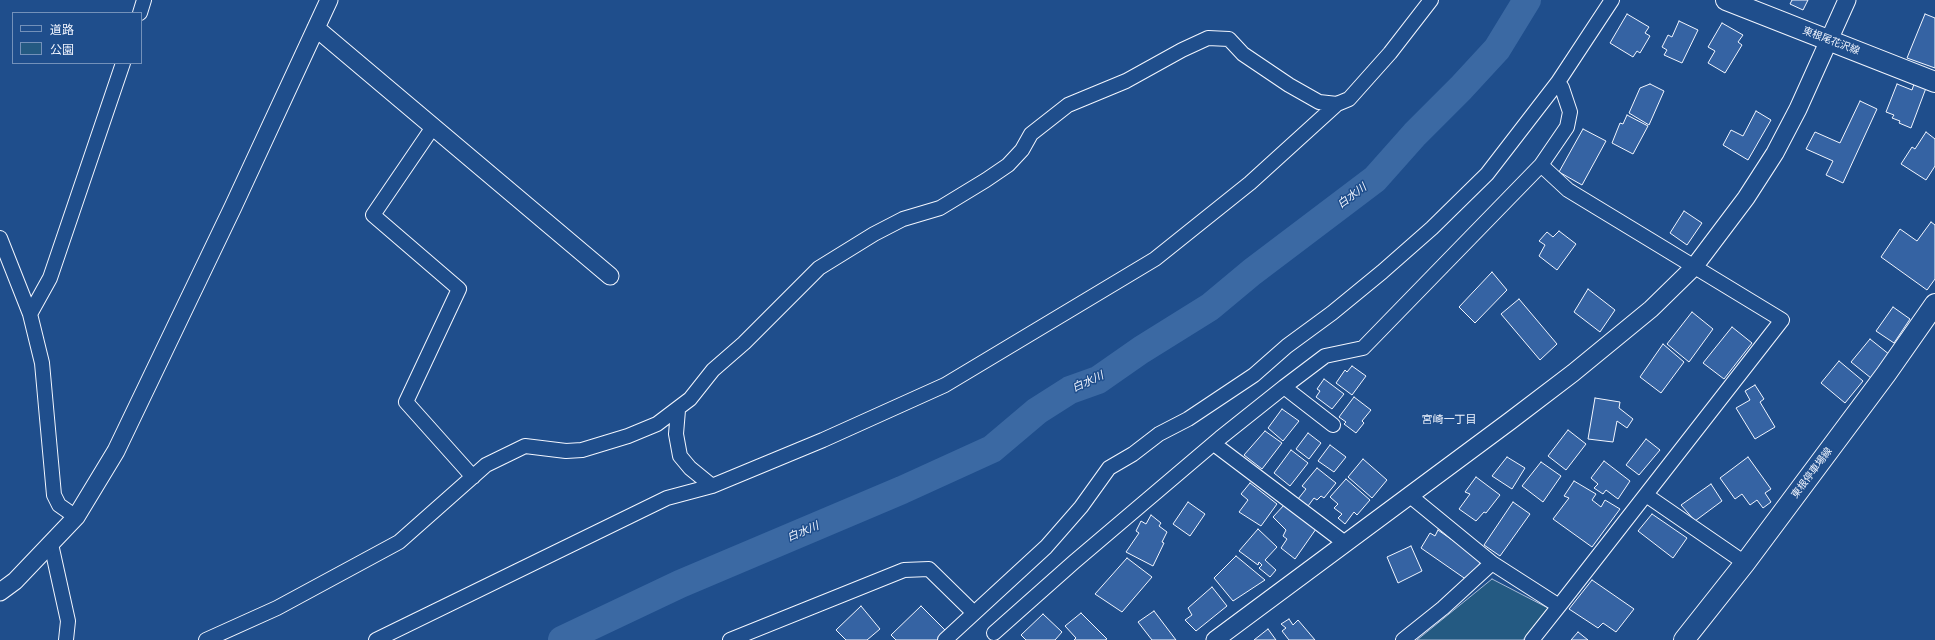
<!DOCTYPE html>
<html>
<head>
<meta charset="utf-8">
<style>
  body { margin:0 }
  #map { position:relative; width:1935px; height:640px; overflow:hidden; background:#1f4e8c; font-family:Merriweather,"Noto Sans JP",serif }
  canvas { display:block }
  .legend { position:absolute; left:12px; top:12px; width:130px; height:52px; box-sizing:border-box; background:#1f4e8c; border:1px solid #7391ba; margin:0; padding:5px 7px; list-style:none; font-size:12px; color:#f2f6ff }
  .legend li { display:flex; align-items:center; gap:8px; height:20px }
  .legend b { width:20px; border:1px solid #7391ba }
</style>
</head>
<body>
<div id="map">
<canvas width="1935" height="640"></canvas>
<ul class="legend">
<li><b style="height:5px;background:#1f4e8c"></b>道路</li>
<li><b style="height:11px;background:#245a82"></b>公園</li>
</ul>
</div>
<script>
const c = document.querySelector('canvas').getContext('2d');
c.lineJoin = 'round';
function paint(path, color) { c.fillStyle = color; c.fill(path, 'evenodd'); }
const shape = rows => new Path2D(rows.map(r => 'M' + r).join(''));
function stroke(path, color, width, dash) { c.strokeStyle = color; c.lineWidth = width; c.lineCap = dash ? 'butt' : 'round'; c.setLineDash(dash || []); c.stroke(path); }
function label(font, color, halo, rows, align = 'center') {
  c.font = font + ' Merriweather,"Noto Sans JP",serif'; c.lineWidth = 3; c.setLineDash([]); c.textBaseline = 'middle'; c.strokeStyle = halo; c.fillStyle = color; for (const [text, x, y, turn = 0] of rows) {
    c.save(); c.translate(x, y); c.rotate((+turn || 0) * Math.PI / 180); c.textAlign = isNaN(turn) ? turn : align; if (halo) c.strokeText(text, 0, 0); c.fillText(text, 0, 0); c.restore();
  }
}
const green = shape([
  [1492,579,1548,608,1523,640,1417,640,1492,579]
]);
const river = shape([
  [562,640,680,584,902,490,992,449,1037,411,1070,390,1098,380,1141,350,1210,307,1252,272,1375,179,1415,134,1461,88,1497,49,1527,0]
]);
const building = shape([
  [1792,0,1808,0,1803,10,1790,4,1792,0],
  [1627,14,1649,27,1645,33,1650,36,1640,53,1637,51,1633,57,1610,43,1627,14],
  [1925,14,1935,18,1935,68,1907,58,1925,14],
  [1679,21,1698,30,1682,63,1664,55,1667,50,1662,47,1668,35,1672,37,1679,21],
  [1722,23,1743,35,1738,42,1742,45,1725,73,1708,63,1715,51,1708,47,1722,23],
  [1650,84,1664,91,1649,125,1629,113,1640,88,1650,84],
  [1897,84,1912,90,1914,84,1926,88,1911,128,1899,123,1900,121,1892,118,1894,115,1886,112,1897,84],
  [1860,101,1877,109,1843,183,1826,175,1833,161,1806,149,1815,132,1840,143,1860,101],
  [1756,111,1771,120,1748,160,1723,145,1731,130,1743,136,1756,111],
  [1627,115,1648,126,1633,154,1612,143,1620,123,1623,124,1627,115],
  [1583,129,1606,141,1582,185,1559,172,1583,129],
  [1926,132,1935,139,1935,166,1926,180,1901,164,1912,147,1915,149,1926,132],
  [1684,211,1702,223,1687,245,1670,233,1684,211],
  [1931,222,1935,225,1935,279,1927,290,1881,257,1900,229,1917,241,1931,222],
  [1559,231,1576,244,1557,270,1539,256,1545,245,1539,241,1547,232,1553,237,1559,231],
  [1492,272,1507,290,1475,323,1459,307,1492,272],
  [1588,289,1615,310,1600,332,1574,312,1588,289],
  [1519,299,1557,344,1540,360,1501,314,1519,299],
  [1893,307,1910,319,1894,343,1876,331,1893,307],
  [1692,312,1713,329,1689,362,1667,344,1692,312],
  [1732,327,1752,343,1724,379,1703,363,1732,327],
  [1870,339,1890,355,1871,378,1851,362,1870,339],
  [1663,344,1684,362,1661,393,1640,377,1663,344],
  [1839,361,1863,381,1845,403,1821,383,1839,361],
  [1352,366,1366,376,1352,395,1336,383,1345,370,1347,372,1352,366],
  [1324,379,1344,394,1332,409,1316,397,1320,391,1317,389,1324,379],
  [1755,385,1764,399,1760,402,1775,427,1755,439,1736,408,1750,400,1745,391,1755,385],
  [1354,397,1371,410,1362,421,1364,423,1356,433,1344,424,1346,422,1339,417,1354,397],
  [1595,398,1620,402,1619,408,1633,419,1627,428,1617,421,1613,442,1588,439,1595,398],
  [1282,409,1299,421,1283,441,1268,428,1282,409],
  [1568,430,1586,444,1566,470,1548,456,1568,430],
  [1265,431,1282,443,1262,469,1244,455,1265,431],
  [1308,433,1321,443,1309,459,1296,449,1308,433],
  [1646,439,1660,450,1639,475,1626,465,1646,439],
  [1330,445,1346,457,1334,472,1318,461,1330,445],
  [1291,450,1308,463,1290,486,1274,473,1291,450],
  [1507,457,1525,468,1512,489,1492,476,1507,457],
  [1748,457,1771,489,1765,493,1771,502,1763,508,1757,500,1750,505,1742,494,1735,499,1720,478,1748,457],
  [1363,459,1387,480,1372,498,1348,477,1363,459],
  [1604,461,1630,481,1618,499,1606,490,1603,494,1594,488,1598,484,1591,478,1604,461],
  [1541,462,1561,476,1543,502,1522,486,1541,462],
  [1317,468,1336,483,1324,498,1321,496,1317,500,1314,498,1308,506,1298,499,1306,489,1302,486,1317,468],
  [1476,477,1500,495,1486,513,1484,512,1476,521,1459,509,1470,494,1465,492,1476,477],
  [1346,479,1370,500,1357,515,1354,512,1345,524,1338,518,1342,514,1334,508,1338,504,1330,497,1346,479],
  [1574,481,1596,494,1592,500,1601,507,1605,500,1620,509,1592,547,1553,519,1569,498,1564,496,1574,481],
  [1250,483,1277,504,1261,526,1239,512,1248,500,1241,494,1250,483],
  [1711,484,1722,501,1695,521,1681,505,1711,484],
  [1188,502,1205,514,1190,536,1173,524,1188,502],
  [1513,502,1530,514,1500,556,1484,545,1513,502],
  [1285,504,1316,529,1295,559,1281,548,1287,539,1283,536,1286,530,1273,517,1285,504],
  [1652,514,1687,538,1673,558,1638,531,1652,514],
  [1151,515,1161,523,1159,526,1167,532,1162,542,1164,543,1153,566,1126,552,1139,533,1136,531,1141,521,1146,524,1151,515],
  [1258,529,1277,547,1265,560,1276,570,1270,577,1259,568,1262,565,1259,562,1258,565,1239,551,1258,529],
  [1438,530,1482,561,1467,580,1421,548,1430,533,1435,536,1438,530],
  [1411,546,1422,571,1398,583,1387,557,1411,546],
  [1236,556,1265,580,1233,601,1214,578,1236,556],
  [1127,558,1152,577,1122,612,1095,594,1127,558],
  [1592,580,1634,609,1616,632,1603,623,1598,628,1569,609,1592,580],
  [1212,587,1227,606,1196,631,1185,620,1192,615,1188,608,1212,587],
  [861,606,880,629,867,640,846,640,836,630,861,606],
  [921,606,947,632,939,640,896,640,891,635,921,606],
  [1154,611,1176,640,1152,640,1138,622,1154,611],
  [1081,613,1107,639,1105,640,1074,640,1076,638,1065,626,1081,613],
  [1043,614,1062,632,1055,640,1026,640,1021,635,1043,614],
  [1289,619,1293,625,1298,620,1315,640,1289,640,1282,631,1286,628,1281,624,1289,619],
  [1268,629,1276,640,1254,640,1268,629],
  [1578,632,1588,640,1571,640,1578,632]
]);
const minor = shape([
  [140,13,144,0],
  [433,127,373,215,459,289,406,402,473,477],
  [1541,165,1568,190,1782,320,1559,606],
  [0,238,30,314,42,363,54,495,59,505,76,517],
  [30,314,50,278,123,63],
  [1284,387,1325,356,1363,348,1541,165,1567,127,1570,112,1562,88,1558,82,1612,0],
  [678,410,676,434,680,456,690,468,712,486],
  [1214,444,1345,543],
  [1646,495,1745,563],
  [51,544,68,621,66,640],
  [1492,563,1559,606,1532,640],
  [994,633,1074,562,1220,438,1284,387,1333,425],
  [206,640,277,608,399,542,486,465,525,446,566,451,582,450,628,436,657,424,690,399,713,370,744,343,819,268,874,234,903,219,940,208,986,180,1008,165,1022,150,1031,134,1068,105,1126,81,1182,50,1208,38,1229,39,1243,54,1289,85,1319,102,1337,104,1349,99,1390,53,1431,0],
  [376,640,667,498,712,486,823,440,945,385,1155,259,1250,183,1337,104],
  [730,640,904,570,929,569,974,613],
  [945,640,1046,547,1081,507,1109,468,1133,454,1159,434,1188,419,1254,375,1287,346,1332,313,1382,272,1432,228,1487,174,1558,82],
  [1403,640,1443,608,1492,563,1409,495]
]);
const tertiary = shape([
  [316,28,610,276],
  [0,592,15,581,76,517,116,451,233,207,329,0],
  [1215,640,1510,421,1573,373,1651,309,1694,267,1746,198,1775,153,1798,109,1847,0]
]);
const secondary = shape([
  [1726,0,1935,82],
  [1684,640,1745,563,1886,374,1935,304]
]);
const streetNames = [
  ["東根尾花沢線",1831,41,21],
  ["東根停車場線",1812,473,-53]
];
const waterNames = [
  ["白水川",1352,196,-37],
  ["白水川",1088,382,-25],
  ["白水川",803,532,-23]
];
const neighbourhoodNames = [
  ["宮崎一丁目",1449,420]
];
paint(green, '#245a82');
stroke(green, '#a8bbd7', 1);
stroke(river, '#3b69a3', 28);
paint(building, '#3563a3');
stroke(building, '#f2f6ff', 1);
stroke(minor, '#f2f6ff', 16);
stroke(tertiary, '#f2f6ff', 19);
stroke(secondary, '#f2f6ff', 22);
stroke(minor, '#1f4e8c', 14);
stroke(tertiary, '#1f4e8c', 17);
stroke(secondary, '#1f4e8c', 20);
label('10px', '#f2f6ff', '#1f4e8c', streetNames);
label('italic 11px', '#f2f6ff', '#1f4e8c', waterNames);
label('11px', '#f2f6ff', '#1f4e8c', neighbourhoodNames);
</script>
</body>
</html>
